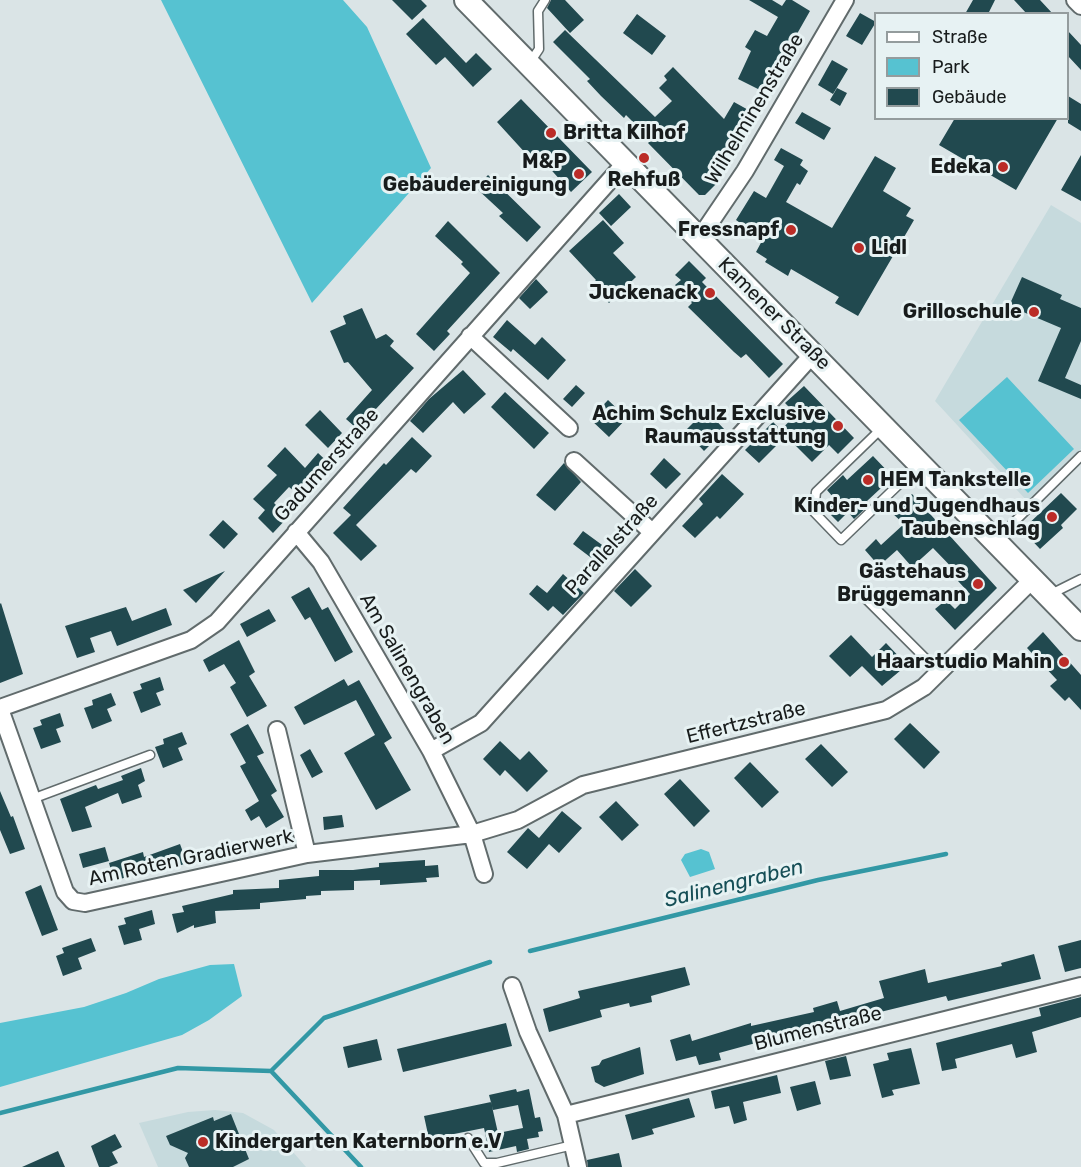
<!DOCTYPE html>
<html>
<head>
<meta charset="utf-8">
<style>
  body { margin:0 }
  #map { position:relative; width:1081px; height:1167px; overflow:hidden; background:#dae4e6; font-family:Rubik,sans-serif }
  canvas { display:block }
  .legend { position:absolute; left:874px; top:12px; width:195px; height:108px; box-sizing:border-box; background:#e7f2f3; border:2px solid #949c9d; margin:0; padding:8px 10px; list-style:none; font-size:18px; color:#181c1c }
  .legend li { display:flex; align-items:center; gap:12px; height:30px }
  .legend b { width:30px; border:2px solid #949c9d }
</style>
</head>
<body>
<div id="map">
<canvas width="1081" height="1167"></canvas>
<ul class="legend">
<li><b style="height:8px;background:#fff"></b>Straße</li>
<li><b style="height:16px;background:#56c2d1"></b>Park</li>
<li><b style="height:16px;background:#21494f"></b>Gebäude</li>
</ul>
</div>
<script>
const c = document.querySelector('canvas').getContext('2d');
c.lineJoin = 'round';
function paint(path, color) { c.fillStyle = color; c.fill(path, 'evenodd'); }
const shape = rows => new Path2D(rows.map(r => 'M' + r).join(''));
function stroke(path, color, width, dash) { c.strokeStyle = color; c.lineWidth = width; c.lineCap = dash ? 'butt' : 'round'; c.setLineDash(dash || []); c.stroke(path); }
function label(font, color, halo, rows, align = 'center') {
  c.font = font + ' Rubik,sans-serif'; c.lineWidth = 6; c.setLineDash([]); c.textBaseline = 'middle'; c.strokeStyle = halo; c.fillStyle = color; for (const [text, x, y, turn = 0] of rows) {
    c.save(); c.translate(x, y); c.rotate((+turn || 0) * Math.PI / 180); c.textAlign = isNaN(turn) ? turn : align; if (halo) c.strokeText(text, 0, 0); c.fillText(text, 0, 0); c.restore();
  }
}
const built = shape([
  [1051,205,1081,223,1081,449,1028,502,935,401],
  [215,1110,243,1113,274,1130,306,1167,158,1167,139,1123,188,1112]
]);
const green = shape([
  [161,0,343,0,367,27,431,168,312,303],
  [1007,377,1074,449,1028,493,959,420],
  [701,849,709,852,715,869,690,877,681,860,685,854],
  [234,964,242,996,209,1020,182,1035,0,1087,0,1023,84,1007,126,993,159,979,210,965]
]);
const stream = shape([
  [530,951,818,880,946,854],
  [271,1071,324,1018,490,962],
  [0,1113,178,1068,271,1071,361,1167]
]);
const building = shape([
  [392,0,421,0,427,6,412,20],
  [551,0,565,0,584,20,570,33,547,8],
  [749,0,772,0,782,6,786,0,792,0,810,11,781,62,779,61,764,92,738,79,751,51,745,47,755,30,767,36,778,17],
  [973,0,995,0,988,14,965,14],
  [1014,0,1040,0,1053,14,1027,14],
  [860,13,876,22,862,45,846,36],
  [637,14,666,36,652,55,623,33],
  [423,18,466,63,476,53,492,69,473,87,445,57,436,65,406,34],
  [565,30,655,117,672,101,659,88,667,80,664,76,673,67,724,119,734,102,752,112,722,165,716,179,719,181,705,195,699,195,648,143,651,140,626,115,624,118,601,96,587,81,590,79,553,42],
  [1068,31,1081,45,1081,70,1068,56],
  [832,60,848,69,833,94,818,85],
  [837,88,847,93,840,106,830,100],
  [1068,96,1081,104,1081,131,1068,123],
  [521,99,592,172,571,192,545,163,539,168,497,122],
  [802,112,831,128,824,140,795,123],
  [955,118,1058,118,1016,190,939,145],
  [781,148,803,160,800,165,808,171,800,185,797,183,786,202,832,228,875,156,896,168,883,191,911,208,906,216,914,220,858,316,835,303,839,297,791,269,788,276,765,262,767,259,756,252,763,239,736,220,754,191,766,198,784,166,774,160],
  [1081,155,1081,201,1061,190],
  [488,175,541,227,527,242,499,216,503,213,476,188],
  [619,194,631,207,611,226,599,213],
  [603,220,624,243,613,253,636,277,609,303,591,285,596,280,569,251],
  [448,221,500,273,447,331,450,334,434,351,416,334,470,273,461,264,463,262,435,236],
  [689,261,706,278,702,282,783,364,769,378,746,354,741,358,734,352,688,307,692,303,675,285,681,280,675,275],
  [1022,277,1062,295,1060,299,1081,308,1081,341,1065,378,1081,385,1081,399,1038,381,1061,328,1009,306],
  [536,279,548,292,530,309,519,298],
  [362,308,376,339,386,334,394,341,390,346,414,368,375,410,380,415,363,434,346,419,372,390,348,362,344,363,330,331,346,324,343,316],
  [507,320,535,345,542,337,566,360,548,380,513,349,511,352,493,337],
  [463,370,486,394,464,414,453,402,423,433,410,421,429,399],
  [576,385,585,393,572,407,563,399],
  [804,386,854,438,838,454,829,445,812,462,786,436,759,463,745,450,773,422,781,430,796,414,785,403],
  [505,392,549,433,534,449,491,407],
  [608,400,627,418,609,437,590,419],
  [320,410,342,433,328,448,305,425],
  [706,410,725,430,704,451,685,431],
  [412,437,432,456,416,473,411,469,356,525,377,546,361,561,333,533,351,515,343,508,384,463,386,465],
  [285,447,305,468,318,453,333,467,315,488,309,484,299,495,289,487,274,503,288,517,273,533,258,518,265,510,253,499,277,475,267,466],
  [873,456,893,477,867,501,870,504,854,519,848,512,838,522,823,507,833,497,827,490,843,475,847,480],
  [664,458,681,474,666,489,650,474],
  [564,463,581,482,555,511,536,495],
  [722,474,744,494,720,519,717,516,695,538,682,526,703,504,699,499],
  [1061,493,1077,509,1061,525,1063,528,1040,549,1022,530],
  [912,494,997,588,955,630,935,609,946,600,955,609,970,594,958,581,962,578,933,548,912,567,897,550,879,566,865,550,876,539,881,545,904,524,892,513],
  [223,520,238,534,224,549,209,535],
  [583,531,609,550,598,563,573,544],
  [635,569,652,586,631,607,614,591],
  [225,571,196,603,183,590],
  [563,574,584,593,563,615,553,606,548,611,529,594,537,585,547,593],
  [309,587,322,610,328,607,353,652,335,662,310,617,305,620,291,597],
  [1,603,23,674,0,683,0,604],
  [126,607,132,621,166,608,172,625,117,646,111,631,90,638,95,652,77,658,65,626],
  [269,609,276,621,247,637,240,624],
  [1043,632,1081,675,1081,710,1069,697,1065,701,1050,686,1057,680,1027,648],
  [851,635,872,657,886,643,907,665,882,686,862,666,850,677,829,656],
  [239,640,255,672,249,676,267,706,247,717,230,687,236,683,224,664,209,672,203,660],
  [160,677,164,690,156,693,161,705,141,713,133,692,142,689,140,684],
  [344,679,348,686,359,680,392,738,384,743,411,790,376,810,344,753,375,735,356,700,304,725,294,707],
  [111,693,116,705,107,709,112,721,92,729,84,708,93,705,92,700],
  [60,713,64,726,56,729,61,742,41,749,33,728,42,725,40,720],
  [910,723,940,752,924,769,894,739],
  [248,724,264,753,257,756,277,791,271,795,284,817,266,828,259,816,251,821,245,810,259,801,240,766,246,763,230,734],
  [182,732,187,744,178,748,183,760,163,768,155,747,164,744,163,739],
  [500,741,520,760,529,751,548,771,527,792,505,770,500,776,483,759],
  [821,744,848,772,832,787,805,759],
  [310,749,323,772,312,778,300,755],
  [750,762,779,792,762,808,734,778],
  [141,768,145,781,138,785,142,797,122,804,118,793,85,807,92,827,72,832,60,799,96,785,98,789,123,780,121,776],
  [680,779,710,811,694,827,664,794],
  [0,791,11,817,13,816,25,849,10,854,0,830],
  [616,801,639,825,622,841,599,817],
  [562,811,582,828,559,853,549,844,527,869,507,852,528,828,539,838],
  [342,815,344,827,324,830,323,817],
  [180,844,187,863,164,871,162,866,114,881,109,863,143,852,144,857],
  [105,847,109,861,83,868,79,854],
  [425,860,425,866,438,865,439,877,426,878,427,882,380,885,380,880,354,881,354,890,321,891,321,895,306,896,306,899,260,903,260,909,215,911,216,923,194,928,194,925,177,933,172,914,184,912,182,906,233,894,233,890,279,888,279,880,319,876,319,870,353,870,379,867,379,863],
  [41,885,58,930,42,936,25,892],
  [152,910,155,924,139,929,142,940,124,945,118,926,126,924,124,918],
  [91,938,96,951,78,958,82,969,63,976,56,956,64,953,62,948],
  [1081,940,1081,968,1065,972,1058,946],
  [1034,954,1041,979,948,1001,946,996,868,1015,870,1023,847,1029,846,1025,805,1036,806,1040,776,1046,774,1038,719,1053,721,1060,699,1065,696,1056,676,1061,670,1040,690,1034,692,1041,751,1023,751,1026,814,1012,813,1008,837,1001,840,1011,884,998,879,981,925,969,928,983,1002,966,1001,963],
  [685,967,690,985,651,996,652,1002,630,1007,629,1003,600,1010,602,1017,549,1032,543,1009,580,998,578,991],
  [1081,997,1081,1017,1032,1032,1037,1052,1016,1058,1012,1044,955,1059,957,1068,942,1071,936,1043,1041,1016,1039,1008],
  [506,1023,512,1046,403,1072,397,1049],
  [377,1039,382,1060,348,1068,343,1047],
  [640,1047,644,1074,604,1087,595,1082,591,1067,599,1065,602,1060],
  [911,1048,920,1084,892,1090,894,1095,882,1098,873,1064,889,1060,887,1053],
  [846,1056,851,1076,830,1080,825,1061],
  [777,1075,781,1093,743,1102,747,1120,734,1124,729,1106,715,1109,711,1091],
  [815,1081,821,1104,797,1111,790,1087],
  [516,1089,517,1092,529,1089,535,1118,540,1117,543,1131,538,1132,539,1137,527,1139,529,1149,517,1152,516,1146,489,1152,484,1128,429,1139,424,1116,491,1102,498,1133,523,1128,518,1105,493,1110,489,1095],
  [689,1098,695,1117,652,1129,654,1134,632,1140,625,1115],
  [231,1114,249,1159,233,1167,189,1167,185,1158,188,1153,170,1145,166,1136,213,1117,214,1121],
  [115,1134,122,1147,112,1152,118,1163,109,1167,99,1167,91,1146],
  [58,1151,65,1167,22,1167],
  [619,1153,622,1167,588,1167,587,1160]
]);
const service = shape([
  [529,64,539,49,538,11,545,0],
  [882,428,816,492,814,512,841,540,920,464],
  [996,540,1081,456],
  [860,593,939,672],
  [1049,595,1081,579],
  [32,799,150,755],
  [468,1138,484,1163,497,1163,573,1145]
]);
const minor = shape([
  [1075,0,1081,6],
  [699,239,745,171,845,0],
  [470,336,569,428],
  [574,461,652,532],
  [0,708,191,640,217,622,626,162],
  [0,709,65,892,73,901,85,903,307,854,472,834,431,751,321,562,296,532],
  [277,730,307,854],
  [431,751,481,723,814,353],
  [484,874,472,834,518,820,583,785,886,710,924,687,1033,579],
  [512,986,528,1032,566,1115,578,1167],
  [566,1115,1081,986]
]);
const secondary = shape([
  [466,0,1081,629]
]);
const markers = [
  [551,133,6,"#bb2c27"],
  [644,158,6,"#bb2c27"],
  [1003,167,6,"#bb2c27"],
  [579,174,6,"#bb2c27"],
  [791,230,6,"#bb2c27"],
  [859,248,6,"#bb2c27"],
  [710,293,6,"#bb2c27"],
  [1034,312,6,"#bb2c27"],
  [838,426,6,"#bb2c27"],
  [868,480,6,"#bb2c27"],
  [1052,517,6,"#bb2c27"],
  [978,584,6,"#bb2c27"],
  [1064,662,6,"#bb2c27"],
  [203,1142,6,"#bb2c27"]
];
const streetNames = [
  ["Wilhelminenstraße",755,109,-59],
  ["Kamener Straße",774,314,45],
  ["Gadumerstraße",327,465,-48],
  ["Parallelstraße",612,545,-48],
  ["Am Salinengraben",407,669,60],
  ["Effertzstraße",746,723,-14],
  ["Am Roten Gradierwerk",191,858,-12],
  ["Blumenstraße",818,1029,-14]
];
const poiNames = [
  ["Britta Kilhof",563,133,"left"],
  ["M&P",567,162],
  ["Gebäudereinigung",567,185],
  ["Edeka",991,167],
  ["Rehfuß",644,180,"center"],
  ["Fressnapf",779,230],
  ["Lidl",871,248,"left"],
  ["Juckenack",698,293],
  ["Grilloschule",1022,312],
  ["Achim Schulz Exclusive",826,414],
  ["Raumausstattung",826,437],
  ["HEM Tankstelle",880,480,"left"],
  ["Kinder- und Jugendhaus",1040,506],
  ["Taubenschlag",1040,529],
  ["Gästehaus",966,572],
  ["Brüggemann",966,595],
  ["Haarstudio Mahin",1052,662],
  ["Kindergarten Katernborn e.V",215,1142,"left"]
];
const waterNames = [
  ["Salinengraben",734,884,-14]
];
paint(built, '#c6dadd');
paint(green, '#56c2d1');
stroke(stream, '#3298a5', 4.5);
paint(building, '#21494f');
stroke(service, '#616b6c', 11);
stroke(minor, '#616b6c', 20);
stroke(secondary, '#616b6c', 26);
stroke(service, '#fff', 8);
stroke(minor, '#fff', 16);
stroke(secondary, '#fff', 22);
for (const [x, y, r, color] of markers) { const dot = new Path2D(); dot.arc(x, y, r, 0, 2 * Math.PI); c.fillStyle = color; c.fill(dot); stroke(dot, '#e7f2f3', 2); }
label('20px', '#181c1c', '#e7f2f3', streetNames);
label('bold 20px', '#181c1c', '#e7f2f3', poiNames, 'right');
label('italic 21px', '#154e56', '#e7f2f3', waterNames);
</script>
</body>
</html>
